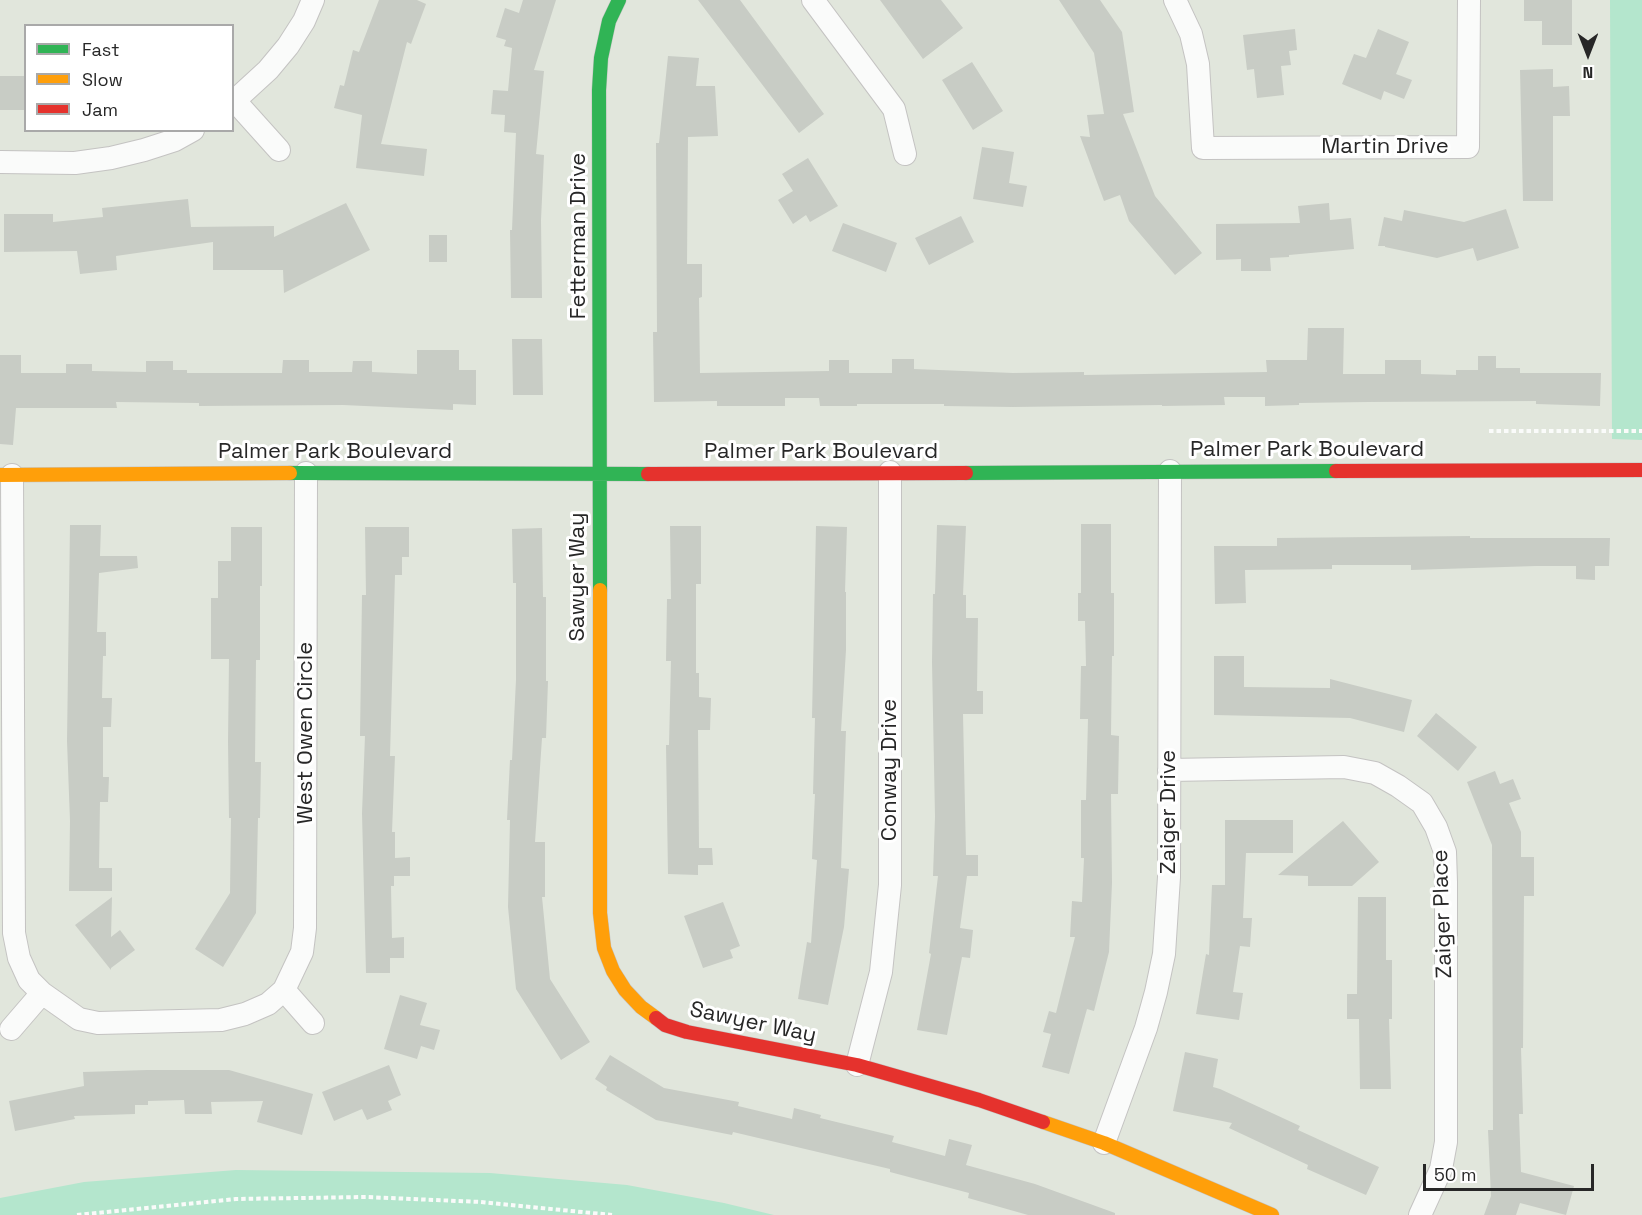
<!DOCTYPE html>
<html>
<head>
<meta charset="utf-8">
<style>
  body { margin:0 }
  #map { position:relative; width:1642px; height:1215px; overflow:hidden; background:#e1e6dc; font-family:"Space Grotesk",sans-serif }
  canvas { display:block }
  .legend { position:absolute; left:24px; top:24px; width:210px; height:108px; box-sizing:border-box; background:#fff; border:2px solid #a9a9a9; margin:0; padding:8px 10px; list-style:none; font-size:18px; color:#272727 }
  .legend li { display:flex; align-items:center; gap:12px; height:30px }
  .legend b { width:30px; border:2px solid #a9a9a9 }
  .north { position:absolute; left:1558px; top:24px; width:60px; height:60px; -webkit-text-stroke:4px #fff; paint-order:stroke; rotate:180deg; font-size:16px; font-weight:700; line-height:24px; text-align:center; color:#272727 }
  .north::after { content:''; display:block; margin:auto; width:21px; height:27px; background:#272727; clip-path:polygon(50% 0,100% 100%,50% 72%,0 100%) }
  .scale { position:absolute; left:1423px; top:1164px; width:171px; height:27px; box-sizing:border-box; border:3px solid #272727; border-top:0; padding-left:8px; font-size:18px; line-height:21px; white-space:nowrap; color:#272727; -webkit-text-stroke:4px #fff; paint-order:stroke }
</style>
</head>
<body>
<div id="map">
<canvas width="1642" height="1215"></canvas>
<ul class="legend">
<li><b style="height:8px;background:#30b455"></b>Fast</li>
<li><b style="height:8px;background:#ff9f0a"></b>Slow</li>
<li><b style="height:8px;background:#e5322d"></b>Jam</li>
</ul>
<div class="north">N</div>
<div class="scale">50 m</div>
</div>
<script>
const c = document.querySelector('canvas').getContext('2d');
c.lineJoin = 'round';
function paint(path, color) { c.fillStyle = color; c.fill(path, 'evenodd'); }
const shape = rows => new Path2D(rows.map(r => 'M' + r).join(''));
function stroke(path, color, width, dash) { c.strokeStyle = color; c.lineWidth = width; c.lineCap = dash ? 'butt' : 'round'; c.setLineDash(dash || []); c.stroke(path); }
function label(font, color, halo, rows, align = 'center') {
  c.font = font + ' "Space Grotesk",sans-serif'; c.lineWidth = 6; c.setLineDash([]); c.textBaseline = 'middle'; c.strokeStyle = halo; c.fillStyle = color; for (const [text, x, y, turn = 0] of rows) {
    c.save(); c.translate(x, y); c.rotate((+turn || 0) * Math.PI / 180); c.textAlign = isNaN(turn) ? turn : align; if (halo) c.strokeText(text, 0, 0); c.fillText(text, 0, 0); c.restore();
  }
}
const green = shape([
  [1610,0,1642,0,1642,440,1612,439],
  [236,1170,490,1173,627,1185,724,1203,774,1215,0,1215,0,1198,84,1182]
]);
const building = shape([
  [379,0,417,0,426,4,411,44,407,42,381,144,427,149,424,176,356,168,362,115,334,108,340,85,344,86,353,50,359,52],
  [523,0,556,0,534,70,544,71,536,154,544,155,541,220,542,298,511,298,510,230,512,230,516,133,504,132,505,115,491,114,493,90,508,91,512,48,504,46,506,40,496,37,505,8,519,13],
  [698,0,740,0,824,114,799,133],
  [880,0,941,0,963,28,923,59],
  [1059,0,1100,0,1122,32,1134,112,1123,114,1155,196,1202,253,1175,275,1129,221,1120,195,1104,201,1080,136,1090,137,1087,115,1104,114,1094,53],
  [1524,0,1572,0,1572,45,1542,45,1542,21,1524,21],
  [1295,29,1297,50,1289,51,1291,65,1281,66,1284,95,1257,98,1254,69,1247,70,1243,35],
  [1378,29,1409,42,1396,74,1412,80,1404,99,1384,91,1381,100,1342,84,1354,54,1366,58],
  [668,56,699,58,696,86,715,86,718,136,688,137,687,264,702,264,702,297,699,298,700,373,829,371,829,360,849,360,849,373,892,373,892,359,914,359,914,369,1013,373,1084,372,1084,375,1267,372,1266,360,1307,360,1308,328,1344,328,1343,374,1385,374,1385,360,1421,360,1421,374,1456,375,1456,370,1478,370,1478,356,1496,356,1496,368,1520,368,1520,373,1601,373,1600,406,1536,404,1536,401,1368,402,1299,403,1299,405,1265,406,1265,397,1224,397,1225,405,1162,406,1162,405,1013,407,944,406,944,404,857,404,857,406,820,406,819,398,785,398,785,406,717,406,717,401,654,402,653,332,657,332,656,143,659,143],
  [972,62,1003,111,973,130,942,80],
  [1553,69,1553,87,1569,86,1570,116,1553,116,1553,201,1523,201,1520,70],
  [0,76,26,76,26,110,0,110],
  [982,147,1014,152,1009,183,1027,186,1023,207,973,199],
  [808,158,838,206,810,222,806,215,793,224,778,200,793,191,782,174],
  [188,199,191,227,274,226,274,237,346,203,370,250,284,293,283,270,213,270,213,242,116,256,117,270,80,274,77,251,4,252,4,214,53,214,53,222,103,217,102,208],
  [1329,203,1330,220,1351,218,1354,249,1289,255,1289,257,1270,258,1271,271,1241,271,1241,259,1216,260,1216,224,1300,223,1298,206],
  [1506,209,1519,248,1477,261,1473,248,1437,258,1385,247,1385,246,1378,246,1384,217,1402,221,1404,210,1464,222],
  [961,216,974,242,929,265,915,238],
  [843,223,897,243,886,272,832,251],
  [429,235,447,235,447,262,429,262],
  [512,339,542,339,543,395,513,395],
  [417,350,459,350,459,370,476,370,476,405,453,404,453,410,343,405,199,406,199,403,116,402,117,408,16,408,13,445,0,444,0,355,21,355,21,373,66,373,66,364,92,364,92,371,146,372,146,361,173,361,173,370,187,370,187,373,282,373,283,360,309,360,309,372,352,372,353,361,372,361,372,372,417,374],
  [1081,524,1111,524,1111,593,1114,593,1114,656,1112,656,1111,735,1119,736,1118,794,1111,794,1112,883,1109,952,1094,1011,1087,1009,1069,1074,1042,1067,1051,1034,1043,1032,1049,1011,1056,1013,1075,937,1070,937,1072,901,1082,902,1084,858,1081,858,1081,800,1086,800,1088,719,1080,719,1081,666,1086,666,1085,621,1078,621,1078,593,1081,593],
  [70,525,101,525,100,556,137,556,138,568,99,573,97,632,106,632,106,656,103,656,102,698,112,698,111,727,103,727,103,777,109,777,108,802,100,802,99,868,112,868,112,891,69,891,70,821,67,741],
  [937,525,966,526,963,595,966,595,966,618,978,618,977,691,983,691,983,714,963,714,966,855,978,855,978,876,967,876,960,928,973,930,970,958,962,957,947,1035,917,1030,931,954,929,953,938,876,933,876,935,817,932,662,933,594,935,594],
  [670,526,701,526,701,584,696,584,696,673,699,673,699,697,711,698,710,730,698,730,699,848,712,848,713,865,698,865,698,875,668,874,666,745,669,745,671,661,666,661,667,599,671,599],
  [816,526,847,527,845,592,846,592,846,650,841,731,846,731,841,868,849,869,844,927,828,1005,798,999,807,942,811,943,817,860,812,859,815,794,813,794,815,718,812,718],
  [231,527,262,527,262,586,260,586,260,660,256,660,255,762,261,762,260,818,258,818,256,913,223,967,195,949,230,893,231,818,229,818,228,742,229,659,211,659,211,598,218,598,218,561,231,561],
  [365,527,409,527,409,557,402,557,402,575,395,575,390,756,395,756,392,832,395,832,395,858,410,857,410,876,394,876,394,886,391,886,392,938,404,937,404,958,390,958,390,973,366,973,362,813,365,736,360,736,362,595,366,595],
  [542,528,543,597,546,597,546,681,548,681,546,738,542,738,535,842,545,842,545,897,542,897,550,979,590,1042,561,1060,516,989,508,907,510,820,507,820,510,760,512,760,516,680,516,583,513,583,512,529],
  [1470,536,1470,538,1610,538,1609,566,1595,566,1595,580,1576,579,1576,566,1536,566,1411,570,1411,565,1332,565,1332,569,1245,570,1246,603,1215,604,1214,546,1277,546,1277,538],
  [1214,656,1244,656,1244,687,1330,688,1330,679,1412,700,1404,732,1350,718,1214,715],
  [1436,713,1477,747,1458,771,1417,736],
  [1495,771,1500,784,1513,779,1521,799,1509,803,1521,832,1521,857,1534,857,1534,896,1524,896,1523,1048,1521,1048,1523,1114,1519,1114,1521,1172,1574,1186,1566,1215,1520,1203,1516,1215,1484,1215,1491,1196,1488,1130,1493,1130,1492,845,1467,782],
  [1225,820,1293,820,1293,853,1246,853,1243,918,1252,918,1250,947,1240,946,1233,992,1243,993,1239,1020,1196,1014,1206,954,1209,955,1212,885,1225,885],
  [1343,821,1379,862,1352,886,1308,886,1308,876,1278,875],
  [112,897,111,937,120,930,135,950,111,968,111,970,75,925],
  [1358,897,1386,897,1386,960,1392,960,1392,1019,1389,1019,1391,1089,1360,1089,1359,1019,1347,1019,1347,994,1357,994],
  [723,902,740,946,730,950,733,958,703,968,684,916],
  [400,995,427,1003,420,1025,440,1030,434,1050,421,1046,417,1059,384,1049],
  [1185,1052,1218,1059,1213,1087,1220,1089,1300,1126,1298,1130,1379,1167,1366,1195,1307,1169,1308,1165,1229,1128,1232,1123,1173,1111],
  [610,1055,664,1088,739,1102,738,1106,792,1119,794,1108,821,1115,820,1118,894,1136,892,1142,945,1156,949,1139,972,1145,966,1165,1035,1184,1115,1213,1115,1215,1028,1215,968,1198,969,1193,890,1172,890,1169,733,1132,732,1135,656,1120,606,1090,607,1087,595,1079],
  [389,1065,401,1095,388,1101,392,1110,367,1120,362,1109,334,1121,322,1092],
  [147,1070,229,1070,313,1094,302,1135,257,1122,263,1101,211,1102,212,1114,185,1114,184,1100,148,1101,148,1105,135,1105,135,1114,74,1116,75,1119,15,1131,9,1101,84,1086,83,1072]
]);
const path = shape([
  [1489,431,1642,431],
  [77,1215,236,1199,366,1197,481,1202,612,1215]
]);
const street = shape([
  [813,0,894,109,905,154],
  [1175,0,1191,34,1198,64,1203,148,1468,147,1469,0],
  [235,101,279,150],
  [232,103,268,70,288,46,304,21,313,0],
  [0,162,75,163,111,158,144,150,175,140,193,130],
  [12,475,14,933,19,958,29,980,42,993,79,1019,98,1023,221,1020,245,1014,268,1004,284,990,302,952,305,928,306,473],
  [1169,770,1344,767,1375,773,1398,786,1422,803,1436,827,1445,852,1446,882,1446,1142,1441,1169,1420,1215],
  [284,990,313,1023],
  [11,1029,42,993],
  [857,1065,881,972,890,885,890,472],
  [1104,1143,1146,1028,1156,992,1164,954,1169,877,1170,471]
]);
const fast = shape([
  [290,473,648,474],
  [966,473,1336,471],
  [600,590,599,90,601,58,609,21,619,0]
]);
const slow = shape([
  [0,475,290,473],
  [600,590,600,913,604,948,613,971,625,990,641,1007,656,1018],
  [1043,1122,1104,1143,1272,1215]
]);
const jam = shape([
  [1336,471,1642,470],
  [648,474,966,473],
  [656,1018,665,1025,687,1032,857,1065,979,1100,1043,1122]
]);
const streetNames = [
  ["Martin Drive",1385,147],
  ["Fetterman Drive",579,236,-90],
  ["Palmer Park Boulevard",1307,450],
  ["Palmer Park Boulevard",335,452],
  ["Palmer Park Boulevard",821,452],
  ["Sawyer Way",578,577,-90],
  ["West Owen Circle",306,733,-90],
  ["Conway Drive",890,770,-90],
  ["Zaiger Drive",1169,812,-90],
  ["Zaiger Place",1443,914,-92],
  ["Sawyer Way",753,1023,12]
];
paint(green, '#b4e6cd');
paint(building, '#c8ccc5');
stroke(street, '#c4c3c2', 24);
stroke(fast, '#c4c3c2', 15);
stroke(slow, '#c4c3c2', 15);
stroke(jam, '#c4c3c2', 15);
stroke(path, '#fafbfa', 4, [4.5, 3]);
stroke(street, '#fafbfa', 22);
stroke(fast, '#30b455', 14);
stroke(slow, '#ff9f0a', 14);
stroke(jam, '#e5322d', 14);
label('22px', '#272727', '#fff', streetNames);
</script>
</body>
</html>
